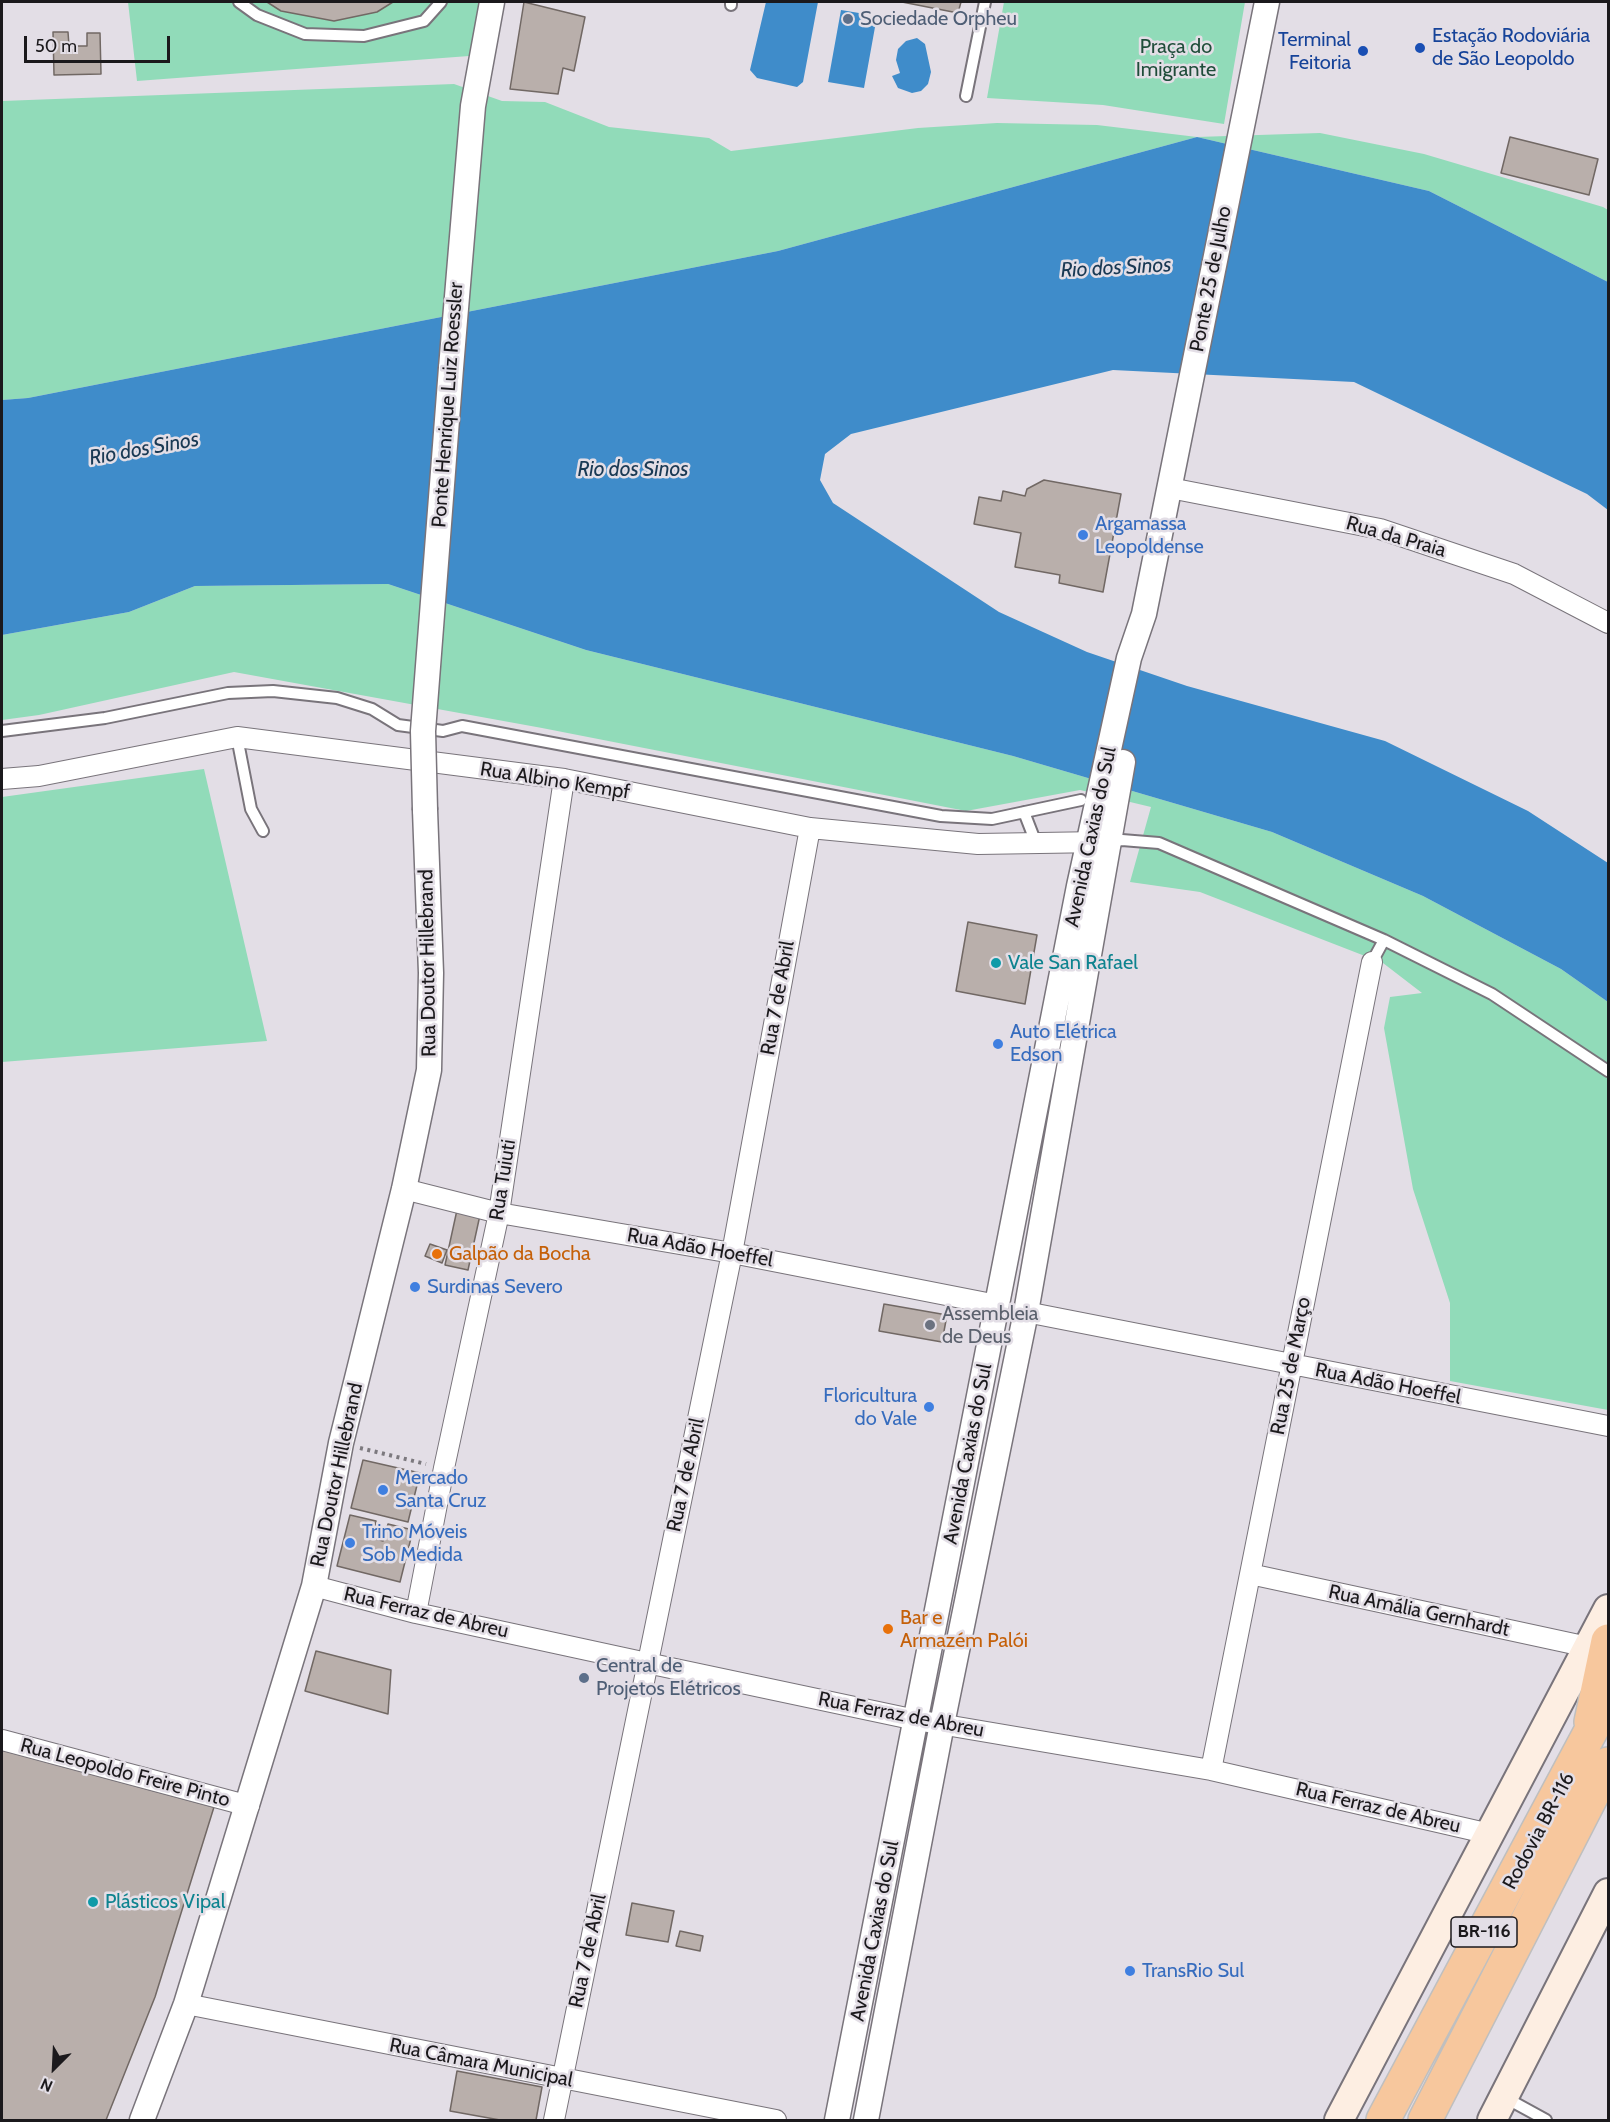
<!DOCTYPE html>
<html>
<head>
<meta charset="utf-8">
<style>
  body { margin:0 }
  #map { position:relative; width:1610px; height:2122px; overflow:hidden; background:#e3dee6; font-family:Cabin,sans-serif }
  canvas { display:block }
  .frame { position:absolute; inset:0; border:3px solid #1b191c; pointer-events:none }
  .north { position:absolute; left:24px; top:2038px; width:60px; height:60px; -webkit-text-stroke:4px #e3dee6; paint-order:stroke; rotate:204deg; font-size:16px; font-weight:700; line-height:24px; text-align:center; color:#1b191c }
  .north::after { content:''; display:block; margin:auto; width:21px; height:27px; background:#1b191c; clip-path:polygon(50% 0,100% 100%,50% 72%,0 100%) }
  .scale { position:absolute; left:24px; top:36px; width:146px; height:27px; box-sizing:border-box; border:3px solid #1b191c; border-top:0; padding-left:8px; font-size:18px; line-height:21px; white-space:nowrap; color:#1b191c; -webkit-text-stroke:4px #e3dee6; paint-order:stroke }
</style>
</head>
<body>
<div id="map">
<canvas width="1610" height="2122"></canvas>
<div class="frame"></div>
<div class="north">N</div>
<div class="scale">50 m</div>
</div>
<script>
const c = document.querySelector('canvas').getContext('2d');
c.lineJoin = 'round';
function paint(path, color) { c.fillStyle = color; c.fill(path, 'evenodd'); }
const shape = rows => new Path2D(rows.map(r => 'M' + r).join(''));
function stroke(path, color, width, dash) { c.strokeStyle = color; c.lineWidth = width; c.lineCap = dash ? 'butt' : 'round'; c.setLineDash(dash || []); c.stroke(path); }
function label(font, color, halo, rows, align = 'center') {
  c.font = font + ' Cabin,sans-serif'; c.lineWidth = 5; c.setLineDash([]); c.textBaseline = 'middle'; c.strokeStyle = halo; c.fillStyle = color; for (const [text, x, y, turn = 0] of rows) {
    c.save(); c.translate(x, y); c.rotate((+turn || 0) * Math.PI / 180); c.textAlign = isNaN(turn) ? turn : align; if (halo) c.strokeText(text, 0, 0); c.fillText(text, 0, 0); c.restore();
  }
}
const green = shape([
  [2,2,480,2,469,56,137,81,128,2],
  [1004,2,1245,2,1224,124,1103,105,987,98],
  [454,84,502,101,545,102,609,127,709,138,731,151,918,128,997,123,1097,125,1197,137,1320,133,1424,154,1603,207,1608,210,1608,282,1429,191,1197,137,778,251,28,398,2,400,2,101],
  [388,584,586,650,1013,756,1272,832,1423,896,1561,969,1608,1002,1608,1410,1450,1381,1450,1303,1413,1189,1384,1028,1390,997,1422,993,1383,963,1200,892,1130,882,1151,807,1080,790,966,811,542,728,234,672,39,715,2,720,2,635,129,612,195,586],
  [204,769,267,1041,2,1062,2,797]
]);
const water = shape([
  [766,2,818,2,803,82,797,87,757,78,750,70],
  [841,10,877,16,864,88,828,82],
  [917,38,925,44,931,72,928,84,921,91,912,93,898,88,892,76,900,73,896,60,898,49,906,41],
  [1197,137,1429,191,1608,282,1608,510,1587,494,1354,382,1113,370,851,434,825,454,820,480,833,503,999,612,1087,652,1187,686,1385,741,1528,811,1608,863,1608,1002,1561,969,1423,896,1272,832,1013,756,586,650,388,584,195,586,129,612,2,635,2,400,28,398,778,251]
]);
const building = shape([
  [267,2,393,2,377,12,334,21,281,11,267,2],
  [524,2,585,17,574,71,563,68,558,94,510,89,524,2],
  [902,2,961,2,958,13,902,2],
  [53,32,68,32,69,46,87,46,87,33,100,33,101,74,54,75,53,32],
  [1510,137,1598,159,1589,195,1501,173,1510,137],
  [1044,480,1121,494,1103,592,1059,583,1060,575,1015,567,1021,533,974,524,979,497,1001,501,1003,491,1025,496,1027,489,1044,480],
  [968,922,1037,935,1025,1004,956,991,968,922],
  [457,1210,480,1215,468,1270,445,1265,457,1210],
  [430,1244,447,1250,442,1263,425,1256,430,1244],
  [884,1304,947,1315,942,1342,879,1331,884,1304],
  [363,1460,420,1473,408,1522,351,1508,363,1460],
  [350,1515,376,1521,372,1538,383,1541,388,1524,413,1530,400,1582,337,1566,350,1515],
  [316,1651,391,1670,388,1714,305,1691,316,1651],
  [2,1750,214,1807,155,1997,106,2120,2,2120,2,1750],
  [632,1903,674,1911,668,1942,626,1935,632,1903],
  [680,1931,703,1936,700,1951,676,1946,680,1931],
  [457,2071,542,2087,536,2120,500,2120,450,2111,457,2071]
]);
const path = shape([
  [360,1448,426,1464]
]);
const service = shape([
  [239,2,257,15,305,34,364,36,424,21,441,2],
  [731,5,731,2],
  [966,96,985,2],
  [2,731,105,718,228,693,273,691,337,698,372,709,398,725,443,731,462,726,941,816,992,819,1081,800],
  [237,737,251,809,263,831],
  [1024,812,1036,843],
  [1110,843,1122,840,1159,843,1384,940,1492,994,1608,1071],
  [1372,962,1384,940],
  [1504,2097,1546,2120]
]);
const minor = shape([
  [1170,488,1380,529,1514,574,1608,623],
  [2,779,39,776,237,737,564,779,810,828,978,844,1101,842],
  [404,1189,499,1213,732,1253,997,1305],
  [1026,1312,1608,1426],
  [1250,1574,1588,1647],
  [314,1586,416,1613,647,1663,916,1720,1211,1770,1490,1834],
  [416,1613,444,1468,499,1213,564,779],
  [2,1740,249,1806],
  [1211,1770,1372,962],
  [186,2004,776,2120],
  [554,2120,732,1253,810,828]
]);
const tertiary = shape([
  [451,368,473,106,492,2],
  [142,2120,186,2004,314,1586,341,1443,404,1189,429,1070,431,973,425,810],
  [837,2120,1079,886,1129,658,1144,614,1267,2],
  [866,2120,942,1724,1026,1312,1123,762]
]);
const secondary = shape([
  [1339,2120,1608,1609],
  [1492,2120,1608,1893]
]);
const motorway = shape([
  [1591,1722,1608,1641],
  [1383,2120,1608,1699],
  [1425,2120,1608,1764]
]);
const tertiaryBridge = shape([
  [425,810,423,731,451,368]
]);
const markers = [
  [848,19,6,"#5c6f8a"],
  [1420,48,6,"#1a4fb4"],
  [1363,51,6,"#1a4fb4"],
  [1083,535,6,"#3f7fe0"],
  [996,963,6,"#0f9aa8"],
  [998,1044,6,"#3f7fe0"],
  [437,1254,6,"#e8710a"],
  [415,1287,6,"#3f7fe0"],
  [930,1325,6,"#6b7280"],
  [929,1407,6,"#3f7fe0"],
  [383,1490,6,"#3f7fe0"],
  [350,1543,6,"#3f7fe0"],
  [888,1629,6,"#e8710a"],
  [584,1678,6,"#5c6f8a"],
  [93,1902,6,"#0f9aa8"],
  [1130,1971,6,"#3f7fe0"]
];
const shields = [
  [1484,1932,66]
];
const shieldNames = [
  ["BR-116",1484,1932]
];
const serviceNames = [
  ["Sociedade Orpheu",860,19],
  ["Central de",596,1666],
  ["Projetos Elétricos",596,1689]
];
const transitNames = [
  ["Estação Rodoviária",1432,36],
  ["de São Leopoldo",1432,59],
  ["Terminal",1351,40,"right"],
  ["Feitoria",1351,63,"right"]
];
const parkNames = [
  ["Praça do",1176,47],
  ["Imigrante",1176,70]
];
const streetNames = [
  ["Ponte 25 de Julho",1211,279,-79],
  ["Ponte Henrique Luiz Roessler",448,405,-86],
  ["Rua da Praia",1396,537,16],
  ["Rua Albino Kempf",555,781,9],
  ["Avenida Caxias do Sul",1091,837,-78],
  ["Rua Doutor Hillebrand",428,963,-91],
  ["Rua 7 de Abril",778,998,-80],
  ["Rua Tuiuti",503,1180,-81],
  ["Rua Adão Hoeffel",700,1248,10],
  ["Rua 25 de Março",1291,1366,-79],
  ["Rua Adão Hoeffel",1388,1384,11],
  ["Avenida Caxias do Sul",968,1454,-79],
  ["Rua Doutor Hillebrand",337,1475,-78],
  ["Rua 7 de Abril",686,1475,-78],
  ["Rua Amália Gernhardt",1419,1611,12],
  ["Rua Ferraz de Abreu",426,1613,13],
  ["Rua Ferraz de Abreu",901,1715,11],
  ["Rua Leopoldo Freire Pinto",125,1773,15],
  ["Rua Ferraz de Abreu",1378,1808,13],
  ["Rodovia BR-116",1539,1831,-62],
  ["Avenida Caxias do Sul",875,1931,-79],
  ["Rua 7 de Abril",588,1951,-78],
  ["Rua Câmara Municipal",481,2063,11]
];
const shopNames = [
  ["Argamassa",1095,524],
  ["Leopoldense",1095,547],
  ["Auto Elétrica",1010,1032],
  ["Edson",1010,1055],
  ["Surdinas Severo",427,1287],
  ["Floricultura",917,1396,"right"],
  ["do Vale",917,1419,"right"],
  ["Mercado",395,1478],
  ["Santa Cruz",395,1501],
  ["Trino Móveis",362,1532],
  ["Sob Medida",362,1555],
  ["TransRio Sul",1142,1971]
];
const cultureNames = [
  ["Vale San Rafael",1008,963],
  ["Plásticos Vipal",105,1902]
];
const foodNames = [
  ["Galpão da Bocha",449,1254],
  ["Bar e",900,1618],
  ["Armazém Palói",900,1641]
];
const worshipNames = [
  ["Assembleia",942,1314],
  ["de Deus",942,1337]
];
const waterNames = [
  ["Rio dos Sinos",1116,268,-3],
  ["Rio dos Sinos",144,449,-10],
  ["Rio dos Sinos",633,470]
];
paint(green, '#91dbb9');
paint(water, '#3f8cca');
paint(building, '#b9afab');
stroke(building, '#716864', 1.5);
stroke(service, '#79747b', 14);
stroke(minor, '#79747b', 22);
stroke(tertiary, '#79747b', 27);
stroke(secondary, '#79747b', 32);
stroke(motorway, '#bfbfbf', 36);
stroke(path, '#7c797e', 4, [3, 4.5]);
stroke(service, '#fff', 10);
stroke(minor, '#fff', 20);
stroke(tertiary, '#fff', 24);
stroke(secondary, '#fdeee2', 28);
stroke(motorway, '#f7c79d', 33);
stroke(tertiaryBridge, '#79747b', 27, []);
stroke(tertiaryBridge, '#fff', 24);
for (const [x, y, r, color] of markers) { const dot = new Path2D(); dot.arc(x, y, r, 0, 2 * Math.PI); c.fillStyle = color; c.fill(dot); stroke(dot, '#e3dee6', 2); }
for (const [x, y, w] of shields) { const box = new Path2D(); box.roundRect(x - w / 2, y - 15, w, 30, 4.5); c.fillStyle = '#e3dee6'; c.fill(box); stroke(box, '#1b191c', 1.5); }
label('bold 18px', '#1b191c', null, shieldNames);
label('20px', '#4e5e75', '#e3dee6', serviceNames, 'left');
label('20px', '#164399', '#e3dee6', transitNames, 'left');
label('20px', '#1f4d3a', '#e3dee6', parkNames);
label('20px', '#1b191c', '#e3dee6', streetNames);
label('20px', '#366cbe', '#e3dee6', shopNames, 'left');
label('20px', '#0d838f', '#e3dee6', cultureNames, 'left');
label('20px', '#c56008', '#e3dee6', foodNames, 'left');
label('20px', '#5b616d', '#e3dee6', worshipNames, 'left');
label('italic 21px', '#193954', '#e3dee6', waterNames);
</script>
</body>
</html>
